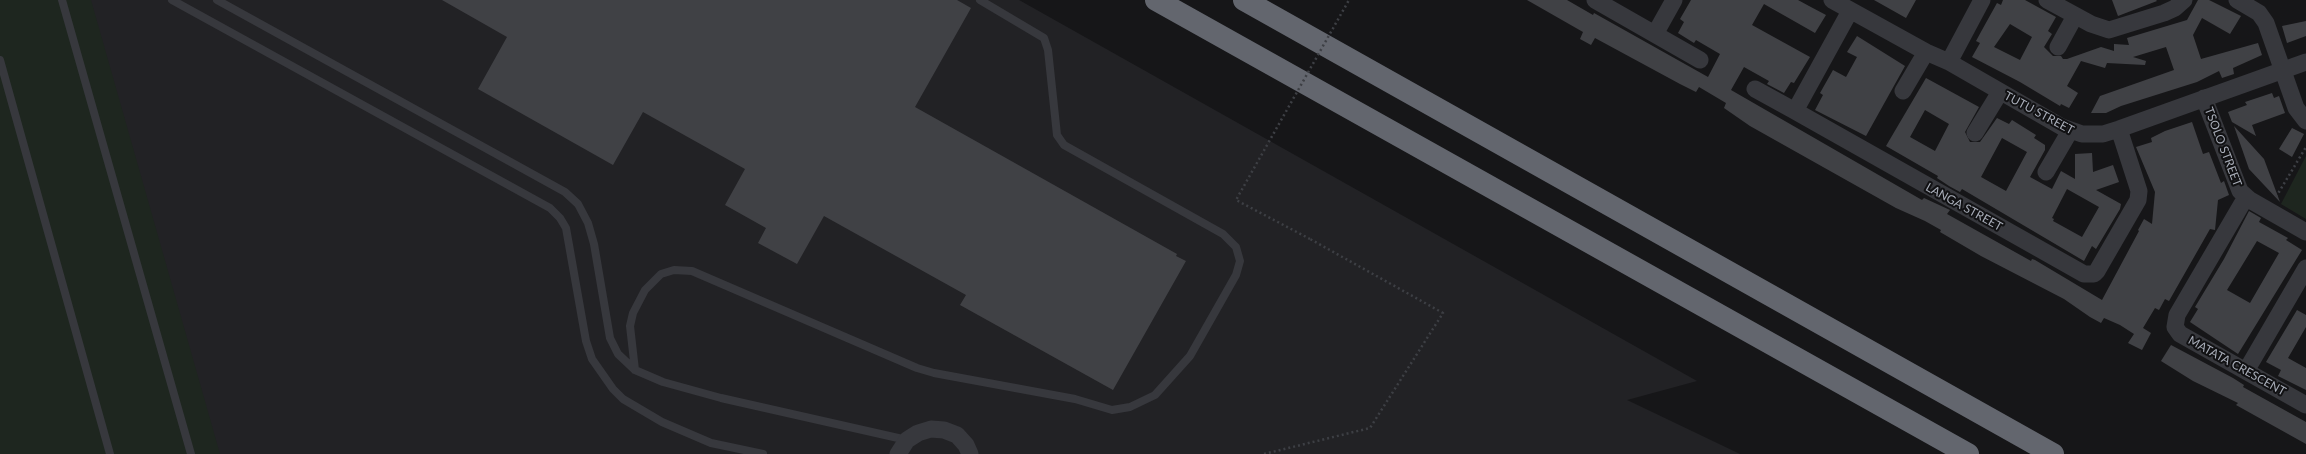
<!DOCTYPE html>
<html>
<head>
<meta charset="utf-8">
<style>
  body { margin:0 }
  canvas { display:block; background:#161618 }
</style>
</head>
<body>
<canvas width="2306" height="454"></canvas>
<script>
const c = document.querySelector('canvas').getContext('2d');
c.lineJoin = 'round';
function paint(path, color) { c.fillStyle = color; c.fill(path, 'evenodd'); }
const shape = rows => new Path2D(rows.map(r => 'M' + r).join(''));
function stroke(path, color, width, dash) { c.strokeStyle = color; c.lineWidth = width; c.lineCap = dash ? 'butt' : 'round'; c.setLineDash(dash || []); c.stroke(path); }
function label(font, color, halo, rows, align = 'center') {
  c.font = font + ' Lato,sans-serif'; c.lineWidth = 4; c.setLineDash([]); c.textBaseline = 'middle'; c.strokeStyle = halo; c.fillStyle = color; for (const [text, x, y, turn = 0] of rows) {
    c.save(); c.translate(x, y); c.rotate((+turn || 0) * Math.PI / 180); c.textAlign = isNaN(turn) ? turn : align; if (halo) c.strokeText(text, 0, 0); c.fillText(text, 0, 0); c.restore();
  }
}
const built = shape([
  [0,0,1019,0,1697,381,1627,400,1740,454,0,454]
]);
const green = shape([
  [0,0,91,0,220,454,0,454],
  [2306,156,2306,219,2281,204]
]);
const building = shape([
  [442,0,957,0,971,8,915,107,1177,254,1176,256,1186,261,1113,390,960,305,966,295,824,216,797,264,758,243,766,228,725,205,745,169,643,112,613,165,478,89,507,37],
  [1527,0,1567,0,1593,15,1594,13,1708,77,1720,54,1696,40,1694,43,1678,33,1684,22,1680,19,1691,0,1798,0,1809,6,1826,15,1815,33,1764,4,1752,25,1810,57,1794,83,1791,82,1784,93,1767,84,1769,81,1744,67,1731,90,1922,200,1924,198,1950,210,1947,214,2031,261,2032,259,2035,260,2102,300,2139,231,2138,230,2144,219,2152,224,2155,192,2136,147,2152,142,2151,138,2165,131,2192,122,2203,154,2209,152,2221,183,2224,181,2229,195,2218,200,2215,230,2210,229,2169,301,2165,299,2159,310,2155,308,2143,328,2151,333,2142,350,2128,343,2134,334,2120,325,2104,318,2101,323,2090,317,2064,299,1981,256,1940,232,1941,230,1925,221,1896,208,1750,126,1724,108,1726,103,1699,87,1696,92,1680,84,1595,38,1591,45,1580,39,1583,32],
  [1874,0,1916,0,1906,18],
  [2003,0,2025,0,2056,17,2048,31,2052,34,2044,47,2053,56,2061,56,2063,59,2067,59,2101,47,2114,51,2114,44,2129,45,2127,38,2187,20,2198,0,2209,0,2241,16,2230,34,2202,18,2193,35,2201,59,2258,43,2262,55,2233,68,2234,74,2222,78,2219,71,2197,82,2121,106,2106,113,2091,113,2100,96,2174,70,2166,47,2133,57,2146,61,2145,65,2107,63,2105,68,2081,61,2067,86,2078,93,2069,108,2061,104,2060,106,2020,82,1972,57,1980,43,1976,41,1982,30,1997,3,2001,5],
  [2010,24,2032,37,2020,60,1994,47],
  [2112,0,2156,0,2157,1,2118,16],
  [2306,21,2306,36,2287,43,2282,26],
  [1857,36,1905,66,1866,136,1815,110,1823,95,1820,93,1833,70,1846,77,1857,57,1847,52],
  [1926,78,1979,107,1965,132,1970,142,1980,142,1997,118,2009,124,2012,120,2036,135,2034,138,2045,145,2045,150,2030,177,2052,189,2061,171,2075,179,2075,154,2092,153,2093,172,2113,165,2119,182,2096,190,2121,204,2120,209,2096,249,2092,246,2084,261,1962,189,1960,192,1949,186,1937,178,1938,176,1886,146],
  [1925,110,1949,124,1935,151,1910,137],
  [2002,138,2027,152,2006,191,1981,177],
  [2067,189,2099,207,2082,237,2053,221,2054,219,2052,218],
  [2272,93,2274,98,2279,96,2285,113,2252,125,2256,136,2232,122,2228,112,2247,105,2245,102],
  [2234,126,2264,159,2280,202,2249,169],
  [2292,128,2304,134,2292,157,2279,149],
  [2249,211,2261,218,2259,222,2288,238,2286,240,2302,250,2238,354,2190,322,2198,309,2195,307,2224,259],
  [2257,241,2279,253,2250,303,2227,290],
  [2297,310,2306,315,2306,327,2288,358,2306,368,2306,390,2278,376,2281,370,2266,362],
  [2171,345,2233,378,2244,385,2243,387,2306,422,2306,444,2236,405,2238,403,2193,381,2161,361]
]);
const path = shape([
  [2276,197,2306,147],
  [1264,454,1370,428,1443,313,1310,239]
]);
const lane = shape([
  [62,0,191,454],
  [172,0,550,208,560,218,566,228,586,341,592,359,613,389,623,399,662,422,711,443,763,454],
  [217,0,565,192,578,204,588,223,594,244,610,338,618,354,635,370,663,382,721,398,907,440],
  [0,60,110,454],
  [635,370,630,326,633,313,645,290,661,274,674,270,692,271,917,368,934,373,1075,399,1112,410,1130,407,1155,395,1190,356,1236,275,1240,261,1236,247,1223,234,1064,145,1057,135,1048,50,1044,38,980,0]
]);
const street = shape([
  [1595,0,1700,60],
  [1832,0,1926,52,1949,62,2062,127,2082,134,2103,134,2119,129,2306,62],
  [2047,0,2091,24,2109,30,2164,13,2175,8,2184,0],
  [2237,0,2259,13,2266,23,2296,108,2306,121],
  [1850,11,1795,111,2084,274,2094,274,2097,271,2138,200,2139,191,2119,129],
  [1655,34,1674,0],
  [2058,47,2075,16],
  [1949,62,1982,0],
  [1755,89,1795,111],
  [1903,91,1926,52],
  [2204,98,2240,191,2250,200,2306,232],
  [1975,133,2000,92],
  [2046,172,2070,131],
  [2246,197,2177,315,2175,327,2180,334,2306,405],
  [2246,371,2306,268],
  [898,454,907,440,918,433,931,429,944,430,957,435,966,445,970,454]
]);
const highway = shape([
  [1156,0,1968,454],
  [1244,0,2053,454]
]);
const pathBridge = shape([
  [1310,239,1236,200,1349,0]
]);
const streetNames = [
  ["TUTU STREET",2039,113,28],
  ["TSOLO STREET",2223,147,69],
  ["LANGA STREET",1964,207,29],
  ["MATATA CRESCENT",2237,366,29]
];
paint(built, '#222225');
paint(green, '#1e261f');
paint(building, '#404145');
stroke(path, '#3d3f44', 2.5, [2, 3]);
stroke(lane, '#37383d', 8);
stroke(street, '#37383d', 17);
stroke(highway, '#63666e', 22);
stroke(pathBridge, '#3d3f44', 2.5, [2, 3]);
label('12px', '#a8adb8', '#111113', streetNames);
</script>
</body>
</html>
